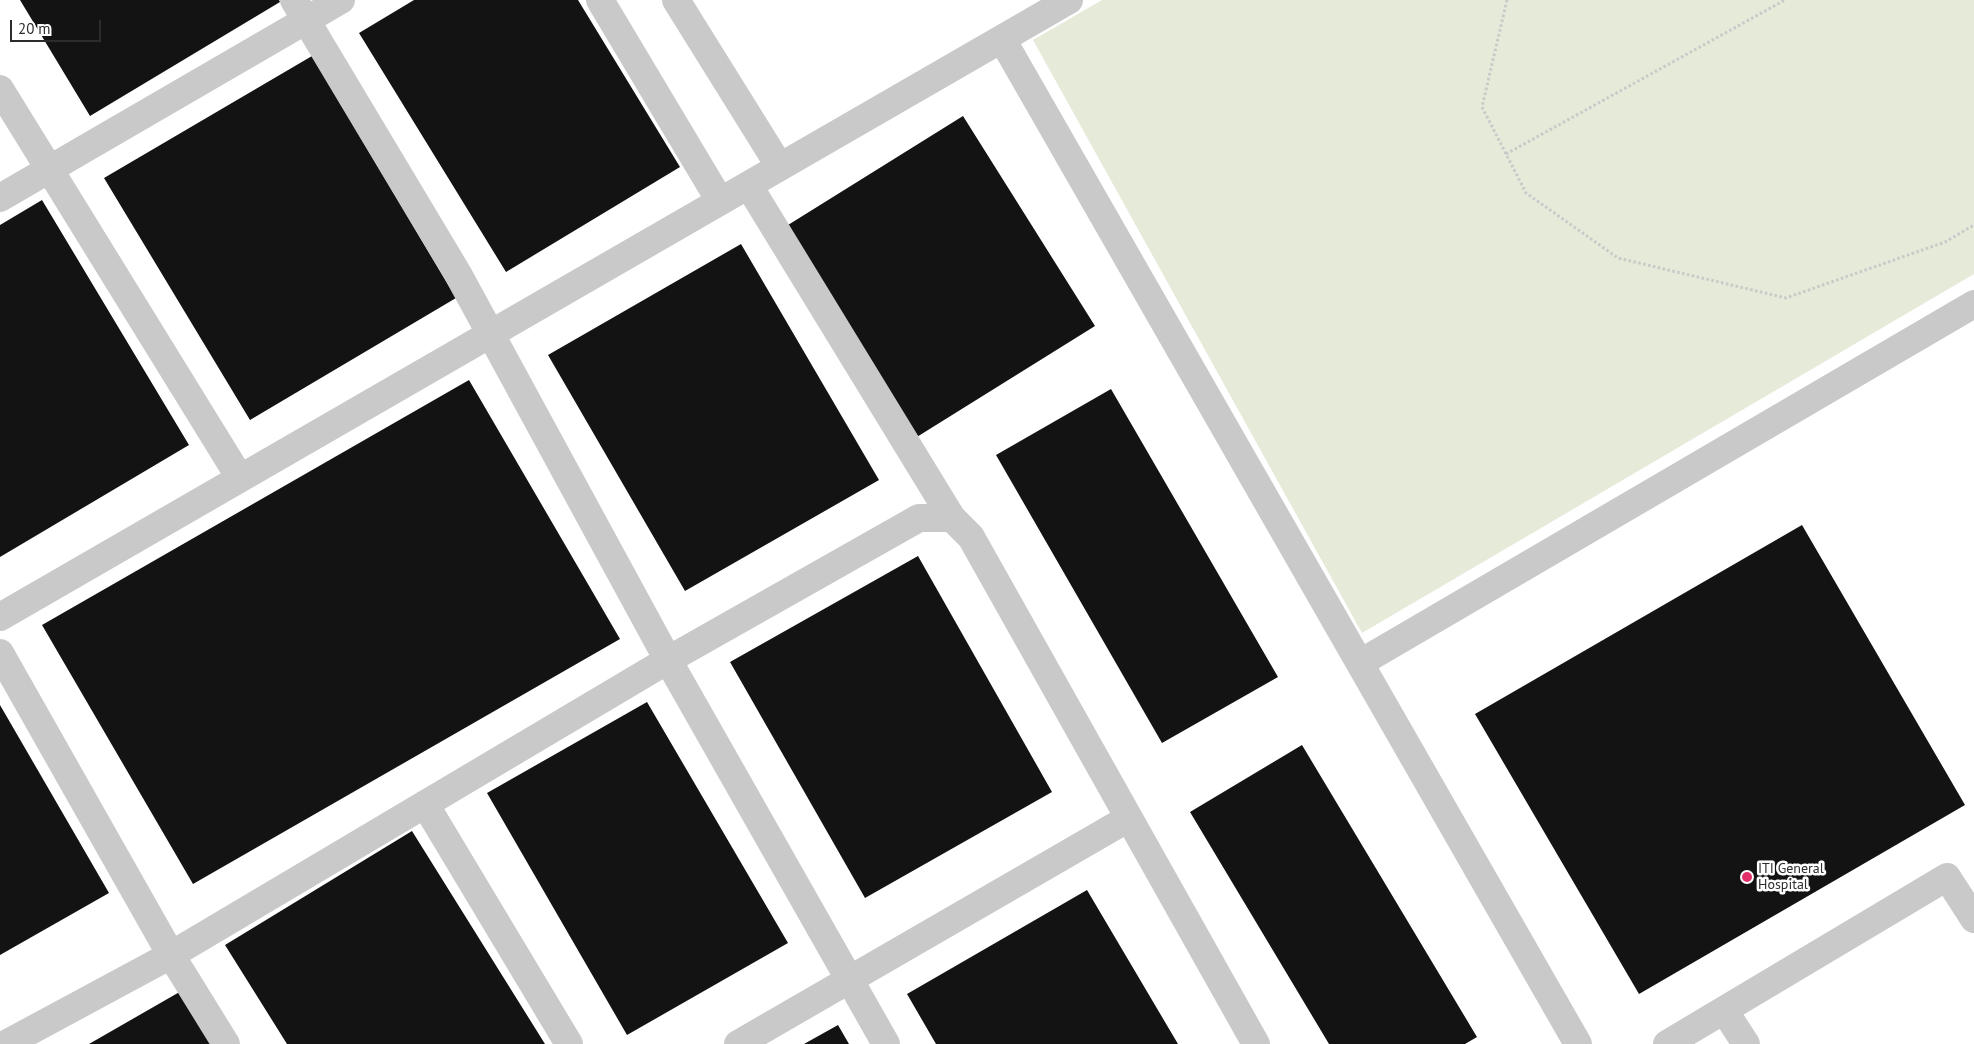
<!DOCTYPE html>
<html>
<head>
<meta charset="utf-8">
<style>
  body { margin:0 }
  #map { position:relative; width:1974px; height:1044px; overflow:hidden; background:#fff; font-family:"PT Sans",sans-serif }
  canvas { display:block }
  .scale { position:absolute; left:10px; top:20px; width:91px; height:22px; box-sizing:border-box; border:2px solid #2c2c2c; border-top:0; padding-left:6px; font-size:15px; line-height:18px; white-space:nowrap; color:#2c2c2c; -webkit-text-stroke:4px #fff; paint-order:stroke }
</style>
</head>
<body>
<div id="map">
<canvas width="1974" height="1044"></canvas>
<div class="scale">20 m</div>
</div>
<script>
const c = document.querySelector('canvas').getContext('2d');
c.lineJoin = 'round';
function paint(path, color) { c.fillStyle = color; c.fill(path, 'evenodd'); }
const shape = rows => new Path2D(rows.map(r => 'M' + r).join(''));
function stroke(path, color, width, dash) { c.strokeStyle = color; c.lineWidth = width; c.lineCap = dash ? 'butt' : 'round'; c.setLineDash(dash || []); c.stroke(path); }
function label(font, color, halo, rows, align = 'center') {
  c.font = font + ' "PT Sans",sans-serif'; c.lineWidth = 5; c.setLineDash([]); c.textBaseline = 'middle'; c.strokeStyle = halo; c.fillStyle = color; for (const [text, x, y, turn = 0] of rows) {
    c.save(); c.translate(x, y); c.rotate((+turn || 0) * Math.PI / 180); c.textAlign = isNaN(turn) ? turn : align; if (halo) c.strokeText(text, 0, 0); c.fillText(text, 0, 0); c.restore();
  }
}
const green = shape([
  [1102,0,1974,0,1974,274,1362,633,1033,40]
]);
const building = shape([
  [20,0,279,0,280,2,90,116],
  [414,0,578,0,680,167,506,272,359,33],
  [312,56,456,298,250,420,104,178],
  [963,116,1095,326,912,440,780,230],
  [42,200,189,445,0,557,0,225],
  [741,244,879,480,685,591,548,355],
  [469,380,620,639,193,884,42,625],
  [1111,389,1278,677,1162,743,996,455],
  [1802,525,1965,805,1639,994,1475,714],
  [918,556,1052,792,865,898,730,662],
  [647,702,788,943,627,1035,487,793],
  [0,705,109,893,0,955],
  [1302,745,1477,1037,1465,1044,1329,1044,1190,812],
  [412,831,545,1044,287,1044,225,945],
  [1087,890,1178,1044,936,1044,907,994],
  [183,990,215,1044,89,1044],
  [838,1025,849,1044,804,1044]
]);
const path = shape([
  [1507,0,1482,107,1526,193,1618,258,1786,298,1945,242,1974,225],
  [1506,154,1785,0]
]);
const minor = shape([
  [294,0,458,274,668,660,886,1044],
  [600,0,720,201],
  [676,0,780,167],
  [1002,39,1578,1044],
  [0,89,240,478],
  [749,186,952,518],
  [0,198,341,0],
  [0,617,1069,0],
  [0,653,171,955,226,1044],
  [1360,663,1974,304],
  [425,804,569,1044],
  [1724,1010,1746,1044],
  [6,1044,171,955,668,660,919,518,952,518,971,537,1256,1044],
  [738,1044,1129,818],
  [1667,1044,1947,877,1974,919]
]);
const markers = [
  [1747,877,6,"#e22f6a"]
];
const poiNames = [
  ["ITI General",1758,869],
  ["Hospital",1758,885]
];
paint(green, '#e6ead9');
paint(building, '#131313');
stroke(path, '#c9c9c9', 3, [2.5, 2.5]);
stroke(minor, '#c9c9c9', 28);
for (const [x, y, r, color] of markers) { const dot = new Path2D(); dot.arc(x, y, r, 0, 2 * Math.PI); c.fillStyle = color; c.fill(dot); stroke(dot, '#fff', 2); }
label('14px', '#2c2c2c', '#fff', poiNames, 'left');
</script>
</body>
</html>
